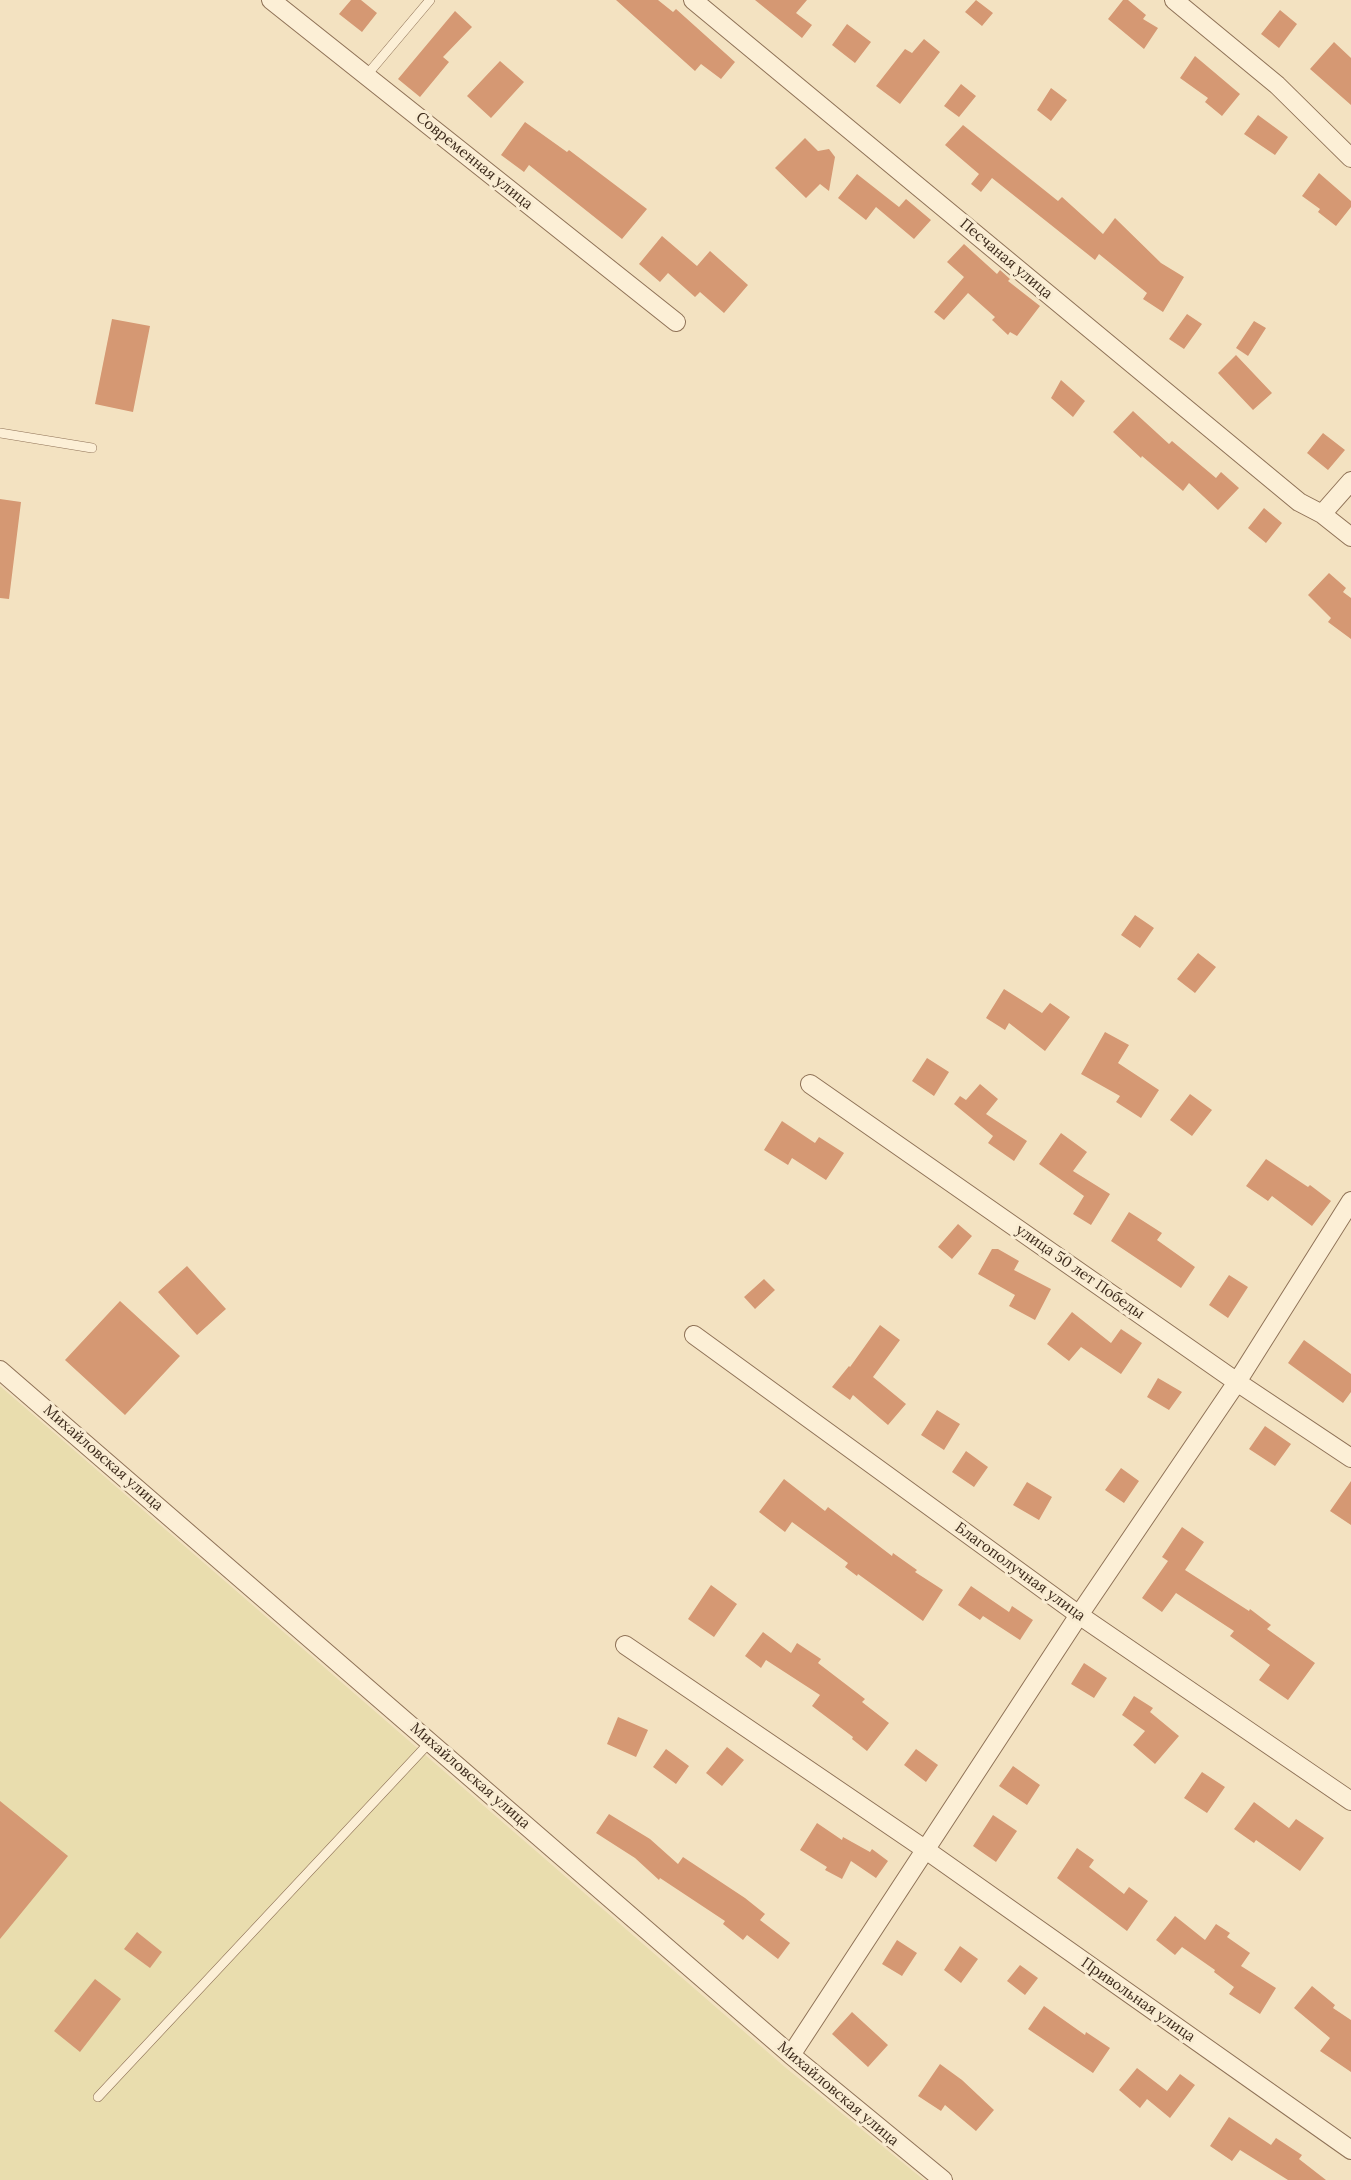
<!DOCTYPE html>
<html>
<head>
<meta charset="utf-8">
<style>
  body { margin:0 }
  canvas { display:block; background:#f3e2c1 }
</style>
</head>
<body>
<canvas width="1351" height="2180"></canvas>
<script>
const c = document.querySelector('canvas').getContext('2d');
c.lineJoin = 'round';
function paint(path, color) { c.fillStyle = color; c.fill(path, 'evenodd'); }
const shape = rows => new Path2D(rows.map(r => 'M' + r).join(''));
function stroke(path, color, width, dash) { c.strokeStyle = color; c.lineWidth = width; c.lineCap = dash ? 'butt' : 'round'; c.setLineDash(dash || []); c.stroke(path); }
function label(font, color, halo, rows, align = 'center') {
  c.font = font + ' Lora,serif'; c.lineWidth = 6; c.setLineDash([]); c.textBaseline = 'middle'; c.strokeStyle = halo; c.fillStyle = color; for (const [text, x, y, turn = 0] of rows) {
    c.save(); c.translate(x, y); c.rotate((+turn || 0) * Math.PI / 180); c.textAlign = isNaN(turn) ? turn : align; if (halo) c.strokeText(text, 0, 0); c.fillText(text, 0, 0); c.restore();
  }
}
const farmland = shape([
  [0,1386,786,2068,924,2180,0,2180]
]);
const building = shape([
  [351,0,361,0,377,13,362,32,339,14],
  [616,0,658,0,673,12,676,9,735,62,721,79,701,64,695,71],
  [755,0,807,0,796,13,812,25,802,38],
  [976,0,993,13,982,26,965,12],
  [1123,0,1128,0,1146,15,1143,19,1158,28,1144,49,1108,19],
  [1280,10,1297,24,1279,48,1261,34],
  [455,11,472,27,443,57,449,62,420,97,398,79],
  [847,24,871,42,855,63,832,45],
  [924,39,940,52,900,104,876,86,905,49,912,53],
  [1334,42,1351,58,1351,105,1310,69],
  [1195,56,1240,94,1222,116,1205,102,1208,98,1180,78],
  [500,61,524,82,491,118,467,96],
  [961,84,976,96,959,117,944,106],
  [1051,88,1067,100,1051,121,1037,110],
  [1258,115,1288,137,1275,155,1244,134],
  [525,122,567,152,569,150,647,209,622,239,529,165,524,172,501,155],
  [963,125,1058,201,1062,197,1103,234,1115,218,1161,263,1184,277,1163,312,1143,299,1147,293,1099,254,1095,260,992,178,981,192,971,184,979,174,945,145],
  [805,138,818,151,829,149,835,157,829,191,820,184,806,198,775,168],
  [1319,173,1351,201,1351,207,1336,226,1318,212,1320,209,1302,196],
  [857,174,899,207,906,199,931,220,914,239,876,207,866,220,838,198],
  [662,236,697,266,710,251,748,285,724,313,700,292,695,297,668,273,660,282,639,264],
  [964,244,997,274,1000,270,1010,279,1008,281,1040,306,1017,336,1010,332,1008,335,992,320,995,317,968,293,944,320,934,312,964,277,947,262],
  [1187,314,1202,324,1184,349,1169,339],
  [112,319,150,326,133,412,95,404],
  [1254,321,1266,328,1248,356,1236,348],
  [1236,355,1272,393,1253,410,1218,373],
  [1061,380,1085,401,1073,417,1051,398],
  [1133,411,1169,444,1172,441,1216,478,1221,472,1239,488,1218,510,1189,483,1183,491,1142,456,1141,458,1113,432],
  [1323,433,1345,450,1328,470,1307,453],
  [0,499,21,502,9,599,0,598],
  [1264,508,1282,523,1266,543,1248,528],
  [1329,573,1346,588,1343,592,1351,598,1351,639,1328,622,1331,618,1308,595],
  [1135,915,1154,928,1140,948,1121,935],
  [1198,953,1216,967,1195,993,1177,979],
  [1004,989,1042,1013,1050,1003,1070,1017,1045,1051,1009,1023,1005,1030,986,1018],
  [1105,1032,1129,1045,1118,1063,1159,1090,1141,1118,1116,1102,1120,1096,1081,1074],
  [927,1058,949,1072,934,1096,912,1081],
  [980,1084,998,1099,986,1114,1027,1141,1014,1161,988,1143,993,1136,954,1104,960,1096,966,1100],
  [1190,1094,1212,1110,1192,1136,1170,1120],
  [782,1121,815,1143,819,1137,844,1153,826,1180,792,1158,788,1165,764,1150],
  [1061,1133,1087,1152,1073,1171,1110,1194,1091,1225,1073,1214,1084,1196,1039,1164],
  [1266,1159,1308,1187,1310,1185,1331,1201,1312,1226,1272,1196,1268,1201,1246,1186],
  [1129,1212,1162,1233,1157,1240,1195,1267,1181,1288,1111,1241],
  [958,1224,972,1236,952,1259,938,1247],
  [992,1249,998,1249,1019,1261,1014,1270,1051,1289,1035,1320,1009,1306,1015,1295,978,1274],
  [187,1266,226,1309,197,1335,158,1292],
  [1229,1275,1248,1287,1228,1318,1209,1305],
  [764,1279,775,1290,755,1309,744,1297],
  [120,1301,180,1356,125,1415,65,1360],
  [1072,1312,1111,1343,1121,1329,1142,1343,1121,1374,1081,1347,1069,1361,1047,1344],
  [880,1325,900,1340,873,1377,906,1404,888,1425,853,1395,850,1400,832,1387,849,1366,850,1367],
  [1304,1340,1351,1374,1351,1392,1343,1403,1288,1363],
  [1158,1378,1182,1392,1169,1410,1147,1397],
  [937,1410,960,1424,944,1450,921,1435],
  [1265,1426,1291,1444,1275,1466,1249,1449],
  [966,1451,988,1467,974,1487,952,1472],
  [1121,1468,1139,1481,1124,1503,1105,1490],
  [784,1479,825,1511,828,1507,892,1556,893,1553,917,1570,915,1572,943,1590,923,1621,858,1574,857,1576,845,1567,848,1563,792,1522,785,1532,759,1512],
  [1351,1481,1351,1525,1330,1511],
  [1027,1482,1052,1497,1039,1520,1013,1505],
  [1182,1527,1204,1542,1185,1570,1249,1611,1250,1609,1271,1625,1267,1629,1315,1663,1288,1700,1259,1680,1270,1665,1230,1636,1234,1631,1176,1593,1162,1612,1142,1598,1168,1561,1162,1557],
  [711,1585,737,1604,714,1637,688,1619],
  [971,1586,1009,1612,1012,1606,1033,1620,1020,1640,983,1616,980,1620,958,1605],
  [763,1632,791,1653,797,1643,821,1659,818,1663,865,1699,862,1702,889,1723,867,1751,852,1739,853,1737,812,1706,820,1695,766,1660,761,1668,745,1656],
  [1084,1663,1107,1678,1094,1698,1071,1684],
  [1134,1696,1153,1708,1150,1712,1179,1736,1155,1764,1133,1745,1145,1731,1122,1715],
  [618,1717,648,1730,636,1757,607,1744],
  [727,1747,744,1760,722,1786,706,1773],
  [666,1749,689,1766,676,1784,653,1767],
  [916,1749,938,1765,926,1782,904,1765],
  [1013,1766,1040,1785,1027,1805,999,1786],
  [1202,1772,1225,1787,1207,1813,1184,1798],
  [0,1801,68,1856,0,1939],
  [1254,1802,1289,1828,1296,1819,1324,1838,1300,1871,1256,1840,1254,1843,1234,1829],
  [609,1814,650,1839,678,1864,683,1857,745,1898,765,1914,760,1920,790,1943,778,1959,747,1935,743,1940,723,1924,725,1921,660,1878,659,1880,635,1858,596,1833],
  [993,1815,1017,1831,996,1862,973,1846],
  [817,1823,842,1840,843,1837,870,1852,872,1849,888,1861,876,1878,851,1861,842,1879,825,1870,827,1867,800,1850],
  [1077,1848,1094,1860,1089,1867,1124,1894,1129,1887,1148,1901,1127,1931,1057,1878],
  [1175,1916,1205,1940,1216,1924,1230,1933,1227,1937,1250,1953,1241,1966,1276,1988,1260,2014,1229,1994,1234,1987,1214,1972,1215,1970,1182,1947,1175,1955,1156,1940],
  [137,1932,162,1952,150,1968,124,1949],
  [897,1940,917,1953,902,1976,882,1964],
  [960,1946,978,1959,961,1983,944,1970],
  [1020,1965,1038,1978,1025,1995,1007,1981],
  [95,1979,121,1999,80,2052,54,2031],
  [1312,1986,1335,2005,1333,2008,1351,2020,1351,2072,1320,2051,1330,2038,1294,2008],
  [1044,2006,1085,2035,1086,2032,1110,2048,1093,2073,1028,2029],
  [852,2012,888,2045,868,2067,832,2034],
  [940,2064,962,2080,994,2110,976,2131,945,2105,941,2111,918,2096],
  [1137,2068,1167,2091,1180,2074,1195,2085,1170,2118,1147,2099,1140,2108,1119,2090],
  [1229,2117,1271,2145,1276,2138,1302,2155,1299,2159,1326,2180,1288,2180,1240,2150,1232,2161,1210,2146]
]);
const service = shape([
  [366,76,430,0],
  [0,433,92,448],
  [98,2097,430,1742]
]);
const minor = shape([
  [271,0,676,322],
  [693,0,1299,502,1322,514,1351,537],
  [1174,0,1277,85,1351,158],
  [1322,514,1351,481],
  [810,1084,1237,1382,1351,1458],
  [694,1335,1079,1615,1351,1801],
  [0,1370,791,2055,943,2180],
  [625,1645,926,1850,1351,2150],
  [791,2055,1079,1615,1237,1382,1351,1201]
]);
const streetNames = [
  ["Современная улица",474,161,39],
  ["Песчаная улица",1006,259,40],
  ["улица 50 лет Победы",1080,1272,35],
  ["Михайловская улица",103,1458,41],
  ["Благополучная улица",1020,1572,36],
  ["Михайловская улица",470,1776,41],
  ["Привольная улица",1138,2000,35],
  ["Михайловская улица",838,2094,40]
];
paint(farmland, '#e9ddae');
paint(building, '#d59873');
stroke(service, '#8f7257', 10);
stroke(minor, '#8f7257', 20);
stroke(service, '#fcefd6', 9);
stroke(minor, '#fcefd6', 18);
label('15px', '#3d2b1c', '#f9ecd2', streetNames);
</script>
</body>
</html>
